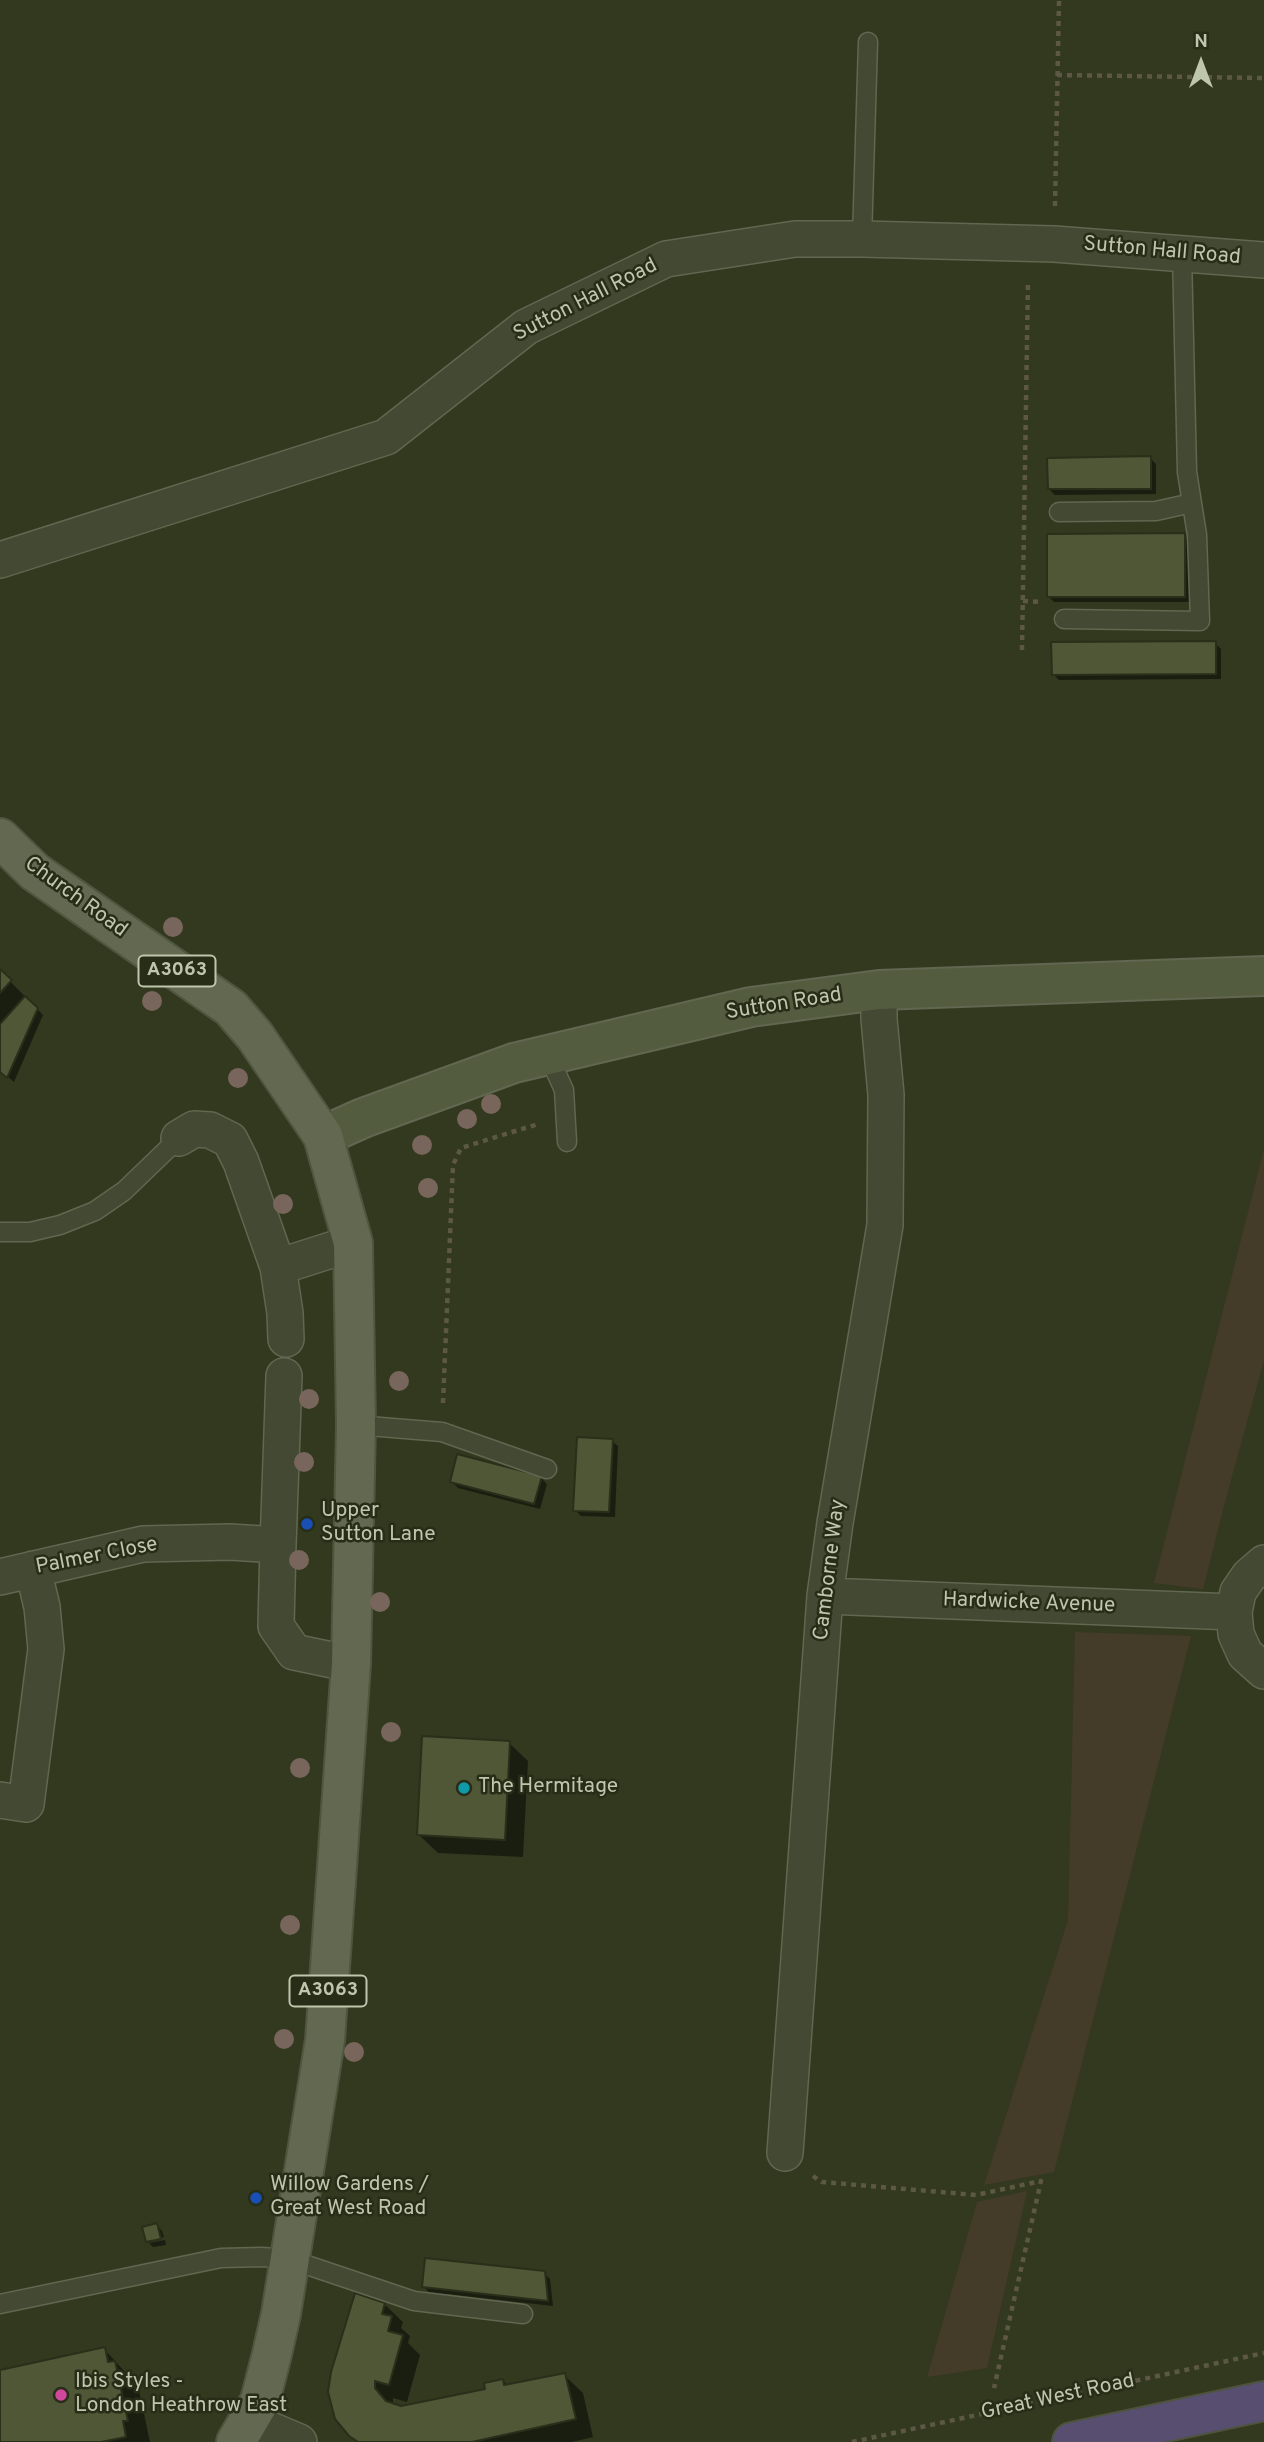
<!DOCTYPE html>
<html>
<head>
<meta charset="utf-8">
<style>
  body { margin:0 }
  #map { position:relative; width:1264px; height:2442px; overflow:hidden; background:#32391f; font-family:Overpass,sans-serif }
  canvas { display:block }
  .north { position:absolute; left:1166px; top:28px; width:70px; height:70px; -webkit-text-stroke:5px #282d18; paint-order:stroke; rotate:0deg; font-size:19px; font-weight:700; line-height:28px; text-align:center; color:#bec6ac }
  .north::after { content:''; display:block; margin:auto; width:24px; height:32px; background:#bec6ac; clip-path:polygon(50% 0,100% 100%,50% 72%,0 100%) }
</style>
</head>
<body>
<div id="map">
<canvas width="1264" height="2442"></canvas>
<div class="north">N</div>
</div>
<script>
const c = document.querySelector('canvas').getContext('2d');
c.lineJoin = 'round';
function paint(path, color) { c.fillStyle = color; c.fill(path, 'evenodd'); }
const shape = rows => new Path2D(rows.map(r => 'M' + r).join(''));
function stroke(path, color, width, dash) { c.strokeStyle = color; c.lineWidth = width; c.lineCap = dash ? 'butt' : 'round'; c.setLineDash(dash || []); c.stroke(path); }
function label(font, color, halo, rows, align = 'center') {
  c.font = font + ' Overpass,sans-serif'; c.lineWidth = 5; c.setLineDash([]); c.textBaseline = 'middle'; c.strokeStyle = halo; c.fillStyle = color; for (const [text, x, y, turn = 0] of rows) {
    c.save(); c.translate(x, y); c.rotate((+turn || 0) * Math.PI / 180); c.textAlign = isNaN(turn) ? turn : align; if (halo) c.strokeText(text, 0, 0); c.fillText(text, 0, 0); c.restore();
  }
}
const green = shape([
  [1264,1149,1264,1360,1225,1502,1203,1589,1154,1583],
  [1075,1632,1191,1636,1054,2172,984,2185,1068,1920],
  [1027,2191,987,2368,927,2377,977,2202]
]);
const shadow = shape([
  [1150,458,1156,464,1156,494,1055,495,1049,489],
  [1184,535,1190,541,1190,602,1054,602,1049,597],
  [1215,643,1221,649,1221,679,1059,680,1053,674],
  [0,971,43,1015,14,1082,0,1070],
  [612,1441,618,1446,615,1517,581,1516,575,1510],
  [541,1478,547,1484,540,1509,458,1488,452,1482],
  [509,1743,528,1761,523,1857,438,1853,419,1835],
  [157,2225,162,2231,164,2237,149,2240,149,2243,147,2242],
  [165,2240,166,2245,153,2247,149,2243],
  [544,2273,550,2279,553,2306,429,2292,423,2286],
  [384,2304,403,2322,401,2328,410,2336,408,2343,420,2355,407,2402,393,2398,393,2405,401,2408,487,2390,503,2380,508,2386,564,2375,583,2393,593,2437,572,2442,357,2442,350,2435],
  [104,2349,138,2386,150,2442,0,2442,0,2371]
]);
const building = shape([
  [1151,456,1151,489,1048,489,1047,458,1151,456],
  [1185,533,1185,597,1047,597,1047,534,1185,533],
  [1216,641,1216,674,1052,675,1051,642,1216,641],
  [0,969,12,980,0,993,0,969],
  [25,996,38,1008,7,1078,0,1072,0,1024,25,996],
  [577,1437,613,1439,609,1512,573,1511,577,1437],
  [457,1454,542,1476,534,1504,450,1482,457,1454],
  [422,1736,510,1741,505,1840,417,1835,422,1736],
  [157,2223,161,2239,146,2242,142,2227,157,2223],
  [425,2258,545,2271,548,2301,422,2287,425,2258],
  [355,2293,385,2303,382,2314,392,2316,388,2331,403,2335,389,2385,375,2381,375,2388,386,2401,401,2406,485,2389,484,2383,503,2379,504,2385,565,2373,576,2419,472,2442,358,2442,349,2436,335,2419,328,2392,331,2372,355,2293],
  [105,2347,108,2362,115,2361,128,2421,123,2421,126,2437,101,2442,0,2442,0,2370,105,2347]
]);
const path = shape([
  [1057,75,1264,78],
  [1055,206,1059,0],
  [1023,601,1041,602],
  [1022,650,1028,280],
  [443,1403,453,1165,461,1148,538,1124],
  [813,2176,822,2182,976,2195,1041,2181,994,2388],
  [852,2442,1264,2353]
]);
const lane = shape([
  [862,239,868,42],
  [1059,512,1156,511,1192,503],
  [1064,619,1200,621,1197,535,1187,472,1182,254],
  [548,1055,564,1090,567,1142],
  [0,1232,30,1232,60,1225,95,1211,124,1191,179,1138],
  [356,1425,442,1432,547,1469],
  [0,2304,221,2258,262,2257,289,2259,414,2301,523,2314]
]);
const street = shape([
  [0,560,386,437,526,327,666,259,795,239,862,239,1054,244,1264,260],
  [179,1138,194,1129,210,1130,230,1140,241,1162,278,1267,285,1313,286,1339],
  [278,1267,353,1243],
  [278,1545,284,1376],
  [1264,1563,1249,1576,1238,1592,1234,1612,1236,1634,1245,1654,1264,1671],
  [0,1577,143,1544,230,1542,278,1545,276,1626,294,1652,351,1664],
  [825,1596,1234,1612],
  [0,1800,26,1804,46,1649,42,1607,33,1569],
  [785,2153,825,1596,835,1523,885,1225,886,1095,879,1019,879,990],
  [247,2422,261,2426,299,2442]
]);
const secondary = shape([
  [323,1136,363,1118,514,1063,751,1007,879,990,1264,976]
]);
const primary = shape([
  [0,838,35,872,231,1008,255,1036,323,1136,353,1243,356,1425,351,1664,325,2040,281,2314,272,2354,260,2401,236,2442]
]);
const highway = shape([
  [1072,2442,1264,2401]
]);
const trees = [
  [173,927],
  [152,1001],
  [238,1078],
  [491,1104],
  [467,1119],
  [422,1145],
  [428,1188],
  [283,1204],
  [399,1381],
  [309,1399],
  [304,1462],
  [299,1560],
  [380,1602],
  [391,1732],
  [300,1768],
  [290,1925],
  [284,2039],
  [354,2052]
];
const markers = [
  [307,1524,7,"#1a4fb4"],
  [464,1788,7,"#0f9aa8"],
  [256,2198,7,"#1a4fb4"],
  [61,2395,7,"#d1479c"]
];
const shields = [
  [177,971,77],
  [328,1991,77]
];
const shieldNames = [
  ["A3063",177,971],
  ["A3063",328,1991]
];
const streetNames = [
  ["Sutton Hall Road",1162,252,5],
  ["Sutton Hall Road",586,301,-27],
  ["Church Road",75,898,36],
  ["Sutton Road",784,1005,-9],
  ["Palmer Close",97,1557,-11],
  ["Camborne Way",831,1570,-83],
  ["Hardwicke Avenue",1029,1604,2],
  ["Great West Road",1058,2398,-12]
];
const poiNames = [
  ["Upper",321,1512],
  ["Sutton Lane",321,1536],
  ["The Hermitage",478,1788],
  ["Willow Gardens /",270,2186],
  ["Great West Road",270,2210],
  ["Ibis Styles -",75,2383],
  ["London Heathrow East",75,2407]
];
paint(green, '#453b29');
paint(shadow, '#0007');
paint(building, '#4f5737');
stroke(building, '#2a2f1a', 2);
stroke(lane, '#616750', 21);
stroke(street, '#616750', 38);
stroke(secondary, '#616750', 42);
stroke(primary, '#4f553f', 42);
stroke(highway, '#4e533d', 42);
stroke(path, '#5d5844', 4.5, [5, 5]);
stroke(lane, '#434932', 18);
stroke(street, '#434932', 35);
stroke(secondary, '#545c40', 38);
stroke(primary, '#636950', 38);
stroke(highway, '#584f70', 38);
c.fillStyle = '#78665c';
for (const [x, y] of trees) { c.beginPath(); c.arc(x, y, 10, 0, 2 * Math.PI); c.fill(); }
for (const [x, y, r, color] of markers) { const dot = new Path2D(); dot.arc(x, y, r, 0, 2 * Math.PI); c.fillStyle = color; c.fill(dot); stroke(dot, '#282d18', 2.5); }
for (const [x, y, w] of shields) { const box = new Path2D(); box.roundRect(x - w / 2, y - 15.5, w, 31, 5); c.fillStyle = '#282d18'; c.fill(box); stroke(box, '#bec6ac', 2); }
label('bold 19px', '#bec6ac', null, shieldNames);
label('21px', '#bec6ac', '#282d18', streetNames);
label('21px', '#bec6ac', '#282d18', poiNames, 'left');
</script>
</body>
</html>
